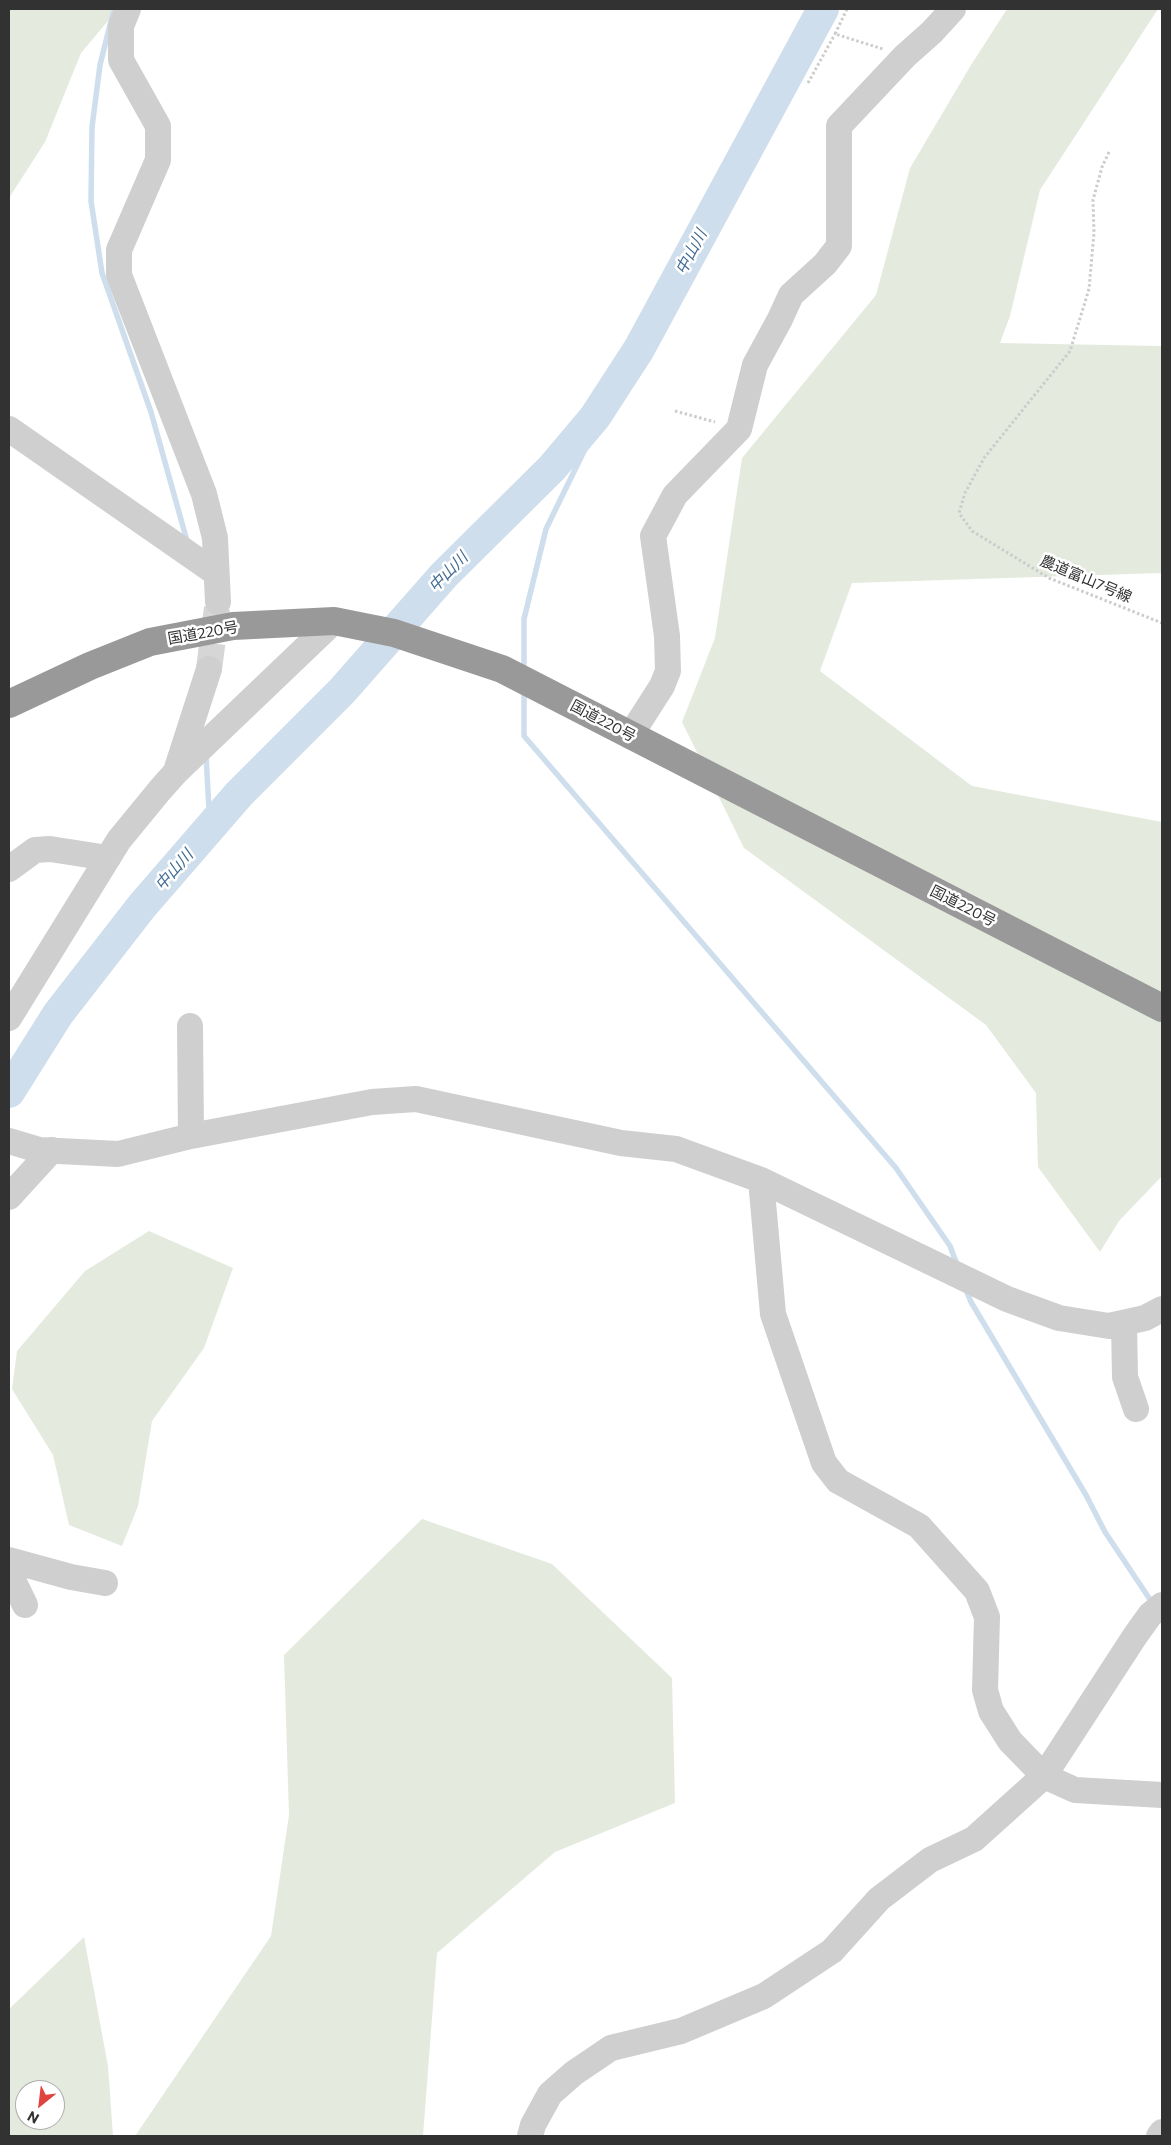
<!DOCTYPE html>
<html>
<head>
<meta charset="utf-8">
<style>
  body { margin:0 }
  #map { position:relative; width:1171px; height:2145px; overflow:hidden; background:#fff; font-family:Commissioner,sans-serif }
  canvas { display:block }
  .frame { position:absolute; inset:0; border:10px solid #323232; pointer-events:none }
  .north { position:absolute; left:15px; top:2080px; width:50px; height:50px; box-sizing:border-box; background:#fff; border:1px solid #adadad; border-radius:50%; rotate:209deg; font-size:14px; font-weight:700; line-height:20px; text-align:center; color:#323232 }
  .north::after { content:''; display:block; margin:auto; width:18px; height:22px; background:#e0423e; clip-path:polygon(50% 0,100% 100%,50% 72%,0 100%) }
</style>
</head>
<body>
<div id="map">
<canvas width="1171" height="2145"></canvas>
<div class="frame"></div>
<div class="north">N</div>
</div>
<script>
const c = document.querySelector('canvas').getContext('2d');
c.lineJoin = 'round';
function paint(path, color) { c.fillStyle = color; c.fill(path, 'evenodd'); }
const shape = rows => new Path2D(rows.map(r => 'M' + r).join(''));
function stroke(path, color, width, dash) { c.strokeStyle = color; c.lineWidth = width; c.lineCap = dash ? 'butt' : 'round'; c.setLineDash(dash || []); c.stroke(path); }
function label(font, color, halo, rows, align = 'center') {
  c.font = font + ' Commissioner,"Noto Sans JP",sans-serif'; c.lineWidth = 5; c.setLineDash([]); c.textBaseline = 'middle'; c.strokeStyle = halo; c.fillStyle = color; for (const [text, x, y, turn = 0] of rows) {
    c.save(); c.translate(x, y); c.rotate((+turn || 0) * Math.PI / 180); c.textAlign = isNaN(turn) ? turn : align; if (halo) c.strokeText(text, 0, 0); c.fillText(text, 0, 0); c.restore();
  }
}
const green = shape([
  [9,9,118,9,81,53,45,142,9,198],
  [1007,9,1158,9,1040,190,1010,316,1000,343,1162,346,1162,573,852,583,820,671,972,786,1162,822,1162,1176,1119,1221,1100,1252,1038,1167,1036,1093,986,1025,744,848,682,722,715,638,742,458,876,295,910,168,971,65],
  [149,1231,233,1268,204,1348,152,1421,138,1506,122,1546,69,1525,53,1455,12,1389,17,1351,85,1271],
  [422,1519,552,1564,672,1678,675,1803,555,1852,437,1953,423,2136,135,2136,271,1936,289,1815,284,1655],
  [84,1937,108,2066,113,2136,9,2136,9,2009],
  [25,2090,55,2090,55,2120,25,2120]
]);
const stream = shape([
  [114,9,100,65,92,127,91,201,102,273,151,412,187,541],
  [201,652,201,666],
  [524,671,524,619,546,529,588,443,595,417],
  [524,690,524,736,896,1168,950,1246,958,1267],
  [206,755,210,828],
  [966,1290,971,1302,1086,1495,1105,1532,1153,1604]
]);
const river = shape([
  [9,1092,58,1014,142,906,239,794,342,691,444,575,552,468,595,417,639,349,823,9]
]);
const minorTunnel = shape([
  [209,669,217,608]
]);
const path = shape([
  [847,9,835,34,883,49],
  [808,83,835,34],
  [1109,152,1102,167,1093,200,1094,233,1089,289,1070,351,984,458,965,493,959,513,972,531,1049,578,1162,623],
  [675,411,715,422]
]);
const minor = shape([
  [128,9,121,26,121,60,158,126,158,160,119,250,119,275,204,494,215,538,218,602],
  [9,429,216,573],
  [630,736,662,686,668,671,667,636,653,536,675,495,739,429,755,365,780,319,791,295,825,264,839,246,839,126,905,56,932,32,953,9],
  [177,768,209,669],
  [9,869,35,850,50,849,108,858],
  [9,1018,119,840,160,790,176,772,334,621],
  [190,1026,191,1136],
  [9,1141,39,1150,118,1154,191,1136,372,1102,416,1099,621,1143,676,1149,761,1180,1007,1299,1059,1318,1109,1326,1145,1318,1162,1309],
  [761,1180,773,1314,824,1463,838,1481,919,1526,977,1591,987,1617,985,1690,991,1711,1010,1741,1044,1776,1075,1790,1162,1795],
  [9,1197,52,1150],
  [1124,1323,1125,1377,1136,1409],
  [9,1560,71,1577,105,1583],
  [9,1572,25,1605],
  [530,2136,533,2125,550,2094,574,2073,611,2048,681,2031,764,1996,832,1951,879,1899,930,1860,974,1839,1044,1776,1135,1636,1150,1615,1162,1605],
  [1159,2136,1162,2132]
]);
const highway = shape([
  [9,704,90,666,150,642,233,626,334,621,394,633,502,669,1162,1008]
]);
const streetNames = [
  ["農道富山7号線",1086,579,23],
  ["国道220号",203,633,-10],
  ["国道220号",603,721,28],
  ["国道220号",963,906,27]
];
const waterNames = [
  ["中山川",691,252,-62],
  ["中山川",448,572,-46],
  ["中山川",174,870,-49]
];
paint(green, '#e4ebde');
stroke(stream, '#cfdeec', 5.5);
stroke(river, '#cfdeec', 32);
stroke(minorTunnel, '#d6d6d6', 26, [26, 13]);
stroke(path, '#ccc', 3, [2.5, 2.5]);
stroke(minor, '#cfcfcf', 26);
stroke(highway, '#999', 28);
label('15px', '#323232', '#fff', streetNames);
label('italic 16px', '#426b93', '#fff', waterNames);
</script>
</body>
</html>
